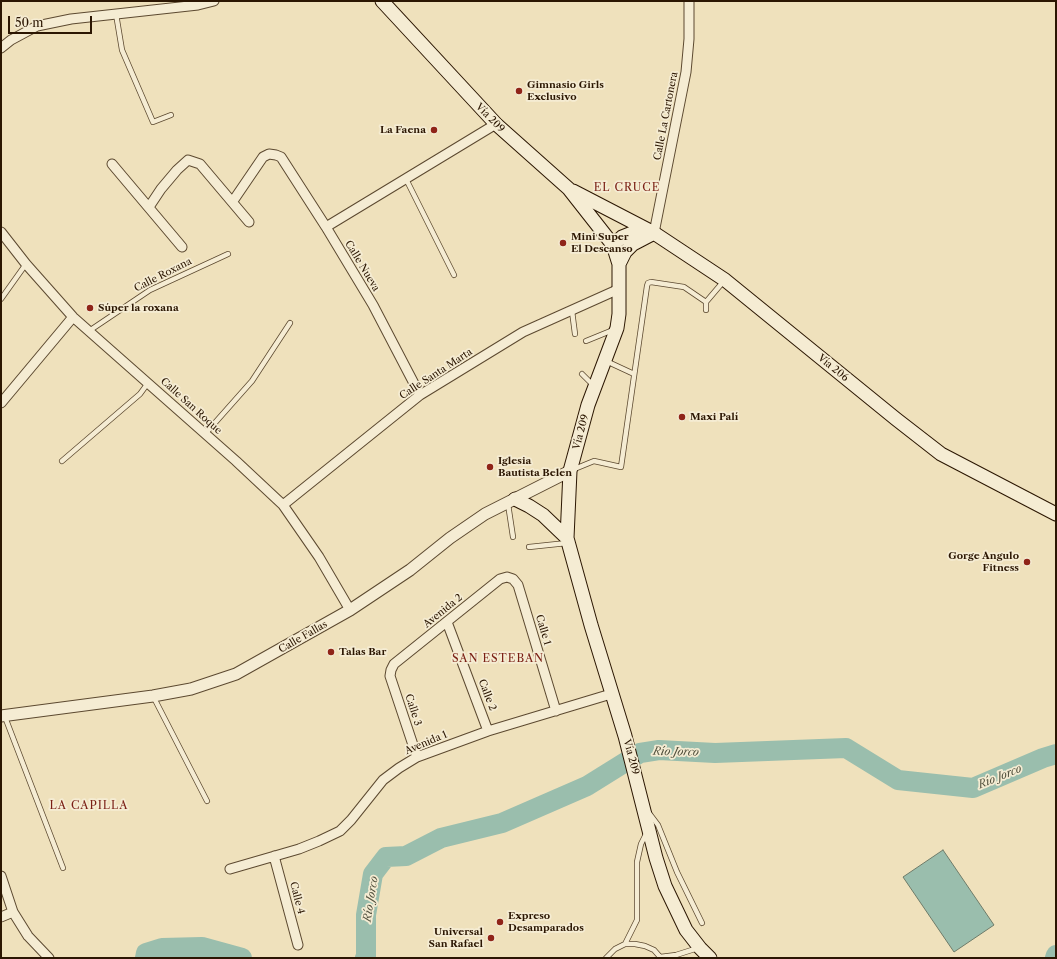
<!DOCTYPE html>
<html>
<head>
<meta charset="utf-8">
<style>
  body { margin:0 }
  #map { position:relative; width:1057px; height:959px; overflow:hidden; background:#efe1bc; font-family:"Libre Caslon Text",serif }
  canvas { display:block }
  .frame { position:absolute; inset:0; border:2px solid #2b1602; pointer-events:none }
  .scale { position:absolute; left:8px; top:16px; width:84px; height:18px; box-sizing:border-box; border:2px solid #2b1602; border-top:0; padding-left:5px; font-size:12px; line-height:14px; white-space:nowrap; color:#2b1602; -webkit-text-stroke:3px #f5ecd3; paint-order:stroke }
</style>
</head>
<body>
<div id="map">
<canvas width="1057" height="959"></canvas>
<div class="frame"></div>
<div class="scale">50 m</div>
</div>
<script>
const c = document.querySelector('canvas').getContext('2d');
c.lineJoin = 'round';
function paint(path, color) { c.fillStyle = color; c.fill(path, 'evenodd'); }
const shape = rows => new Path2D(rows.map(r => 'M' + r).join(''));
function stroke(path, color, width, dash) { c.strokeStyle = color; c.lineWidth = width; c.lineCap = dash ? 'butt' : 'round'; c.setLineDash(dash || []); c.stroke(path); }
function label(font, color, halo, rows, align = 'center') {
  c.font = font + ' "Libre Caslon Text",serif'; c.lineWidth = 3.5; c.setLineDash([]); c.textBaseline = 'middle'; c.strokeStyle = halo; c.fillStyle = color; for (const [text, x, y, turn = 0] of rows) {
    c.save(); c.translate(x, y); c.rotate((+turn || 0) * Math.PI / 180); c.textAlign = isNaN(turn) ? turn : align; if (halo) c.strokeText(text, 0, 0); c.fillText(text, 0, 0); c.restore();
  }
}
const water = shape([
  [943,850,994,925,954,952,903,877,943,850]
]);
const river = shape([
  [145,958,146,953,162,948,202,947,242,958],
  [365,958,366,956,366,915,373,874,386,857,406,856,441,838,502,823,587,786,640,753,659,750,715,753,846,748,898,780,973,788,1043,758,1056,754],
  [1055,958,1056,955]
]);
const service = shape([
  [116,14,122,50,153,122,171,115],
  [406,179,454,275],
  [1,299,26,264],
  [706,310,706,302,723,282],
  [572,311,575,334],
  [89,331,150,290,228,254],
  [586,341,613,330],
  [606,361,634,374],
  [582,374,593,385],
  [205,434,252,381,290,323],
  [62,461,140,394,148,383],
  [572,470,594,461,621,467,647,286,648,283,651,282,684,287,706,302],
  [508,504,513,537],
  [529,547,567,543],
  [153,696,207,801],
  [5,717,63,868],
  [649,813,658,825,677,872,702,923],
  [625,944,637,920,637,862,641,844,647,832],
  [660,957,676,955,698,948],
  [606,958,615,949,625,944,635,944,645,946,654,950,661,958]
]);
const minor = shape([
  [1,48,11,40,37,26,71,19,198,5,214,1],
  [112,164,182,247],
  [233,201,263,157,269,154,276,155,281,157,326,227,373,305,420,395],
  [149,207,161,189,177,170,188,160,200,164,249,222],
  [326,227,496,124],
  [1,232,26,264,73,317,236,461,283,505,319,557,350,610],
  [654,233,686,72,689,39,689,1],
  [1,403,73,317],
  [283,505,420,395,523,332,619,289],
  [447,622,488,731],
  [417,757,390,676,391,670,394,664,500,579,507,577,513,579,518,585,556,711],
  [274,856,298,945],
  [230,869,299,849,319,841,340,831,351,820,383,780,399,768,417,757,488,731,611,694],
  [1,876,13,912,28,936,49,958],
  [1,917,13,912]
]);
const tertiary = shape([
  [1,716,153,696,191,689,236,674,350,610,410,570,450,538,485,514,570,471]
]);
const secondary = shape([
  [382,1,496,124,569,189,613,245,619,264,619,314,617,328,588,405,570,471,567,538,591,625,625,736,656,858,665,886,686,930,700,948,710,958],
  [573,191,654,233,725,280,896,419,941,454,1056,514],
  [613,245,622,237,632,233,643,231,653,233],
  [619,264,625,252,633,244,654,233],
  [515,499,529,506,543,515,567,538]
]);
const markers = [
  [519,91,4,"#8f2418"],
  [434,130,4,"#8f2418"],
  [563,243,4,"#8f2418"],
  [90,308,4,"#8f2418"],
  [682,417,4,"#8f2418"],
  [490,467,4,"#8f2418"],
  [1027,562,4,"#8f2418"],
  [331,652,4,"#8f2418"],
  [500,922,4,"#8f2418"],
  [491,938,4,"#8f2418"]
];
const poiNames = [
  ["Gimnasio Girls",527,85],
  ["Exclusivo",527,97],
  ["La Faena",426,130,"right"],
  ["Mini Super",571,237],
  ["El Descanso",571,249],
  ["Súper la roxana",98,308],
  ["Maxi Palí",690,417],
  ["Iglesia",498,461],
  ["Bautista Belen",498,473],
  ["Gorge Angulo",1019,556,"right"],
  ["Fitness",1019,568,"right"],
  ["Talas Bar",339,652],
  ["Expreso",508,916],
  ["Desamparados",508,928],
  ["Universal",483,932,"right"],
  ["San Rafael",483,944,"right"]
];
const streetNames = [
  ["Calle La Cartonera",666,116,-79],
  ["Vía 209",490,118,45],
  ["Calle Nueva",362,266,59],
  ["Calle Roxana",163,275,-27],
  ["Vía 206",833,368,39],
  ["Calle Santa Marta",436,374,-33],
  ["Calle San Roque",191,406,42],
  ["Vía 209",581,432,-75],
  ["Avenida 2",443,611,-39],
  ["Calle 1",543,630,73],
  ["Calle Fallas",303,637,-30],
  ["Calle 2",487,695,69],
  ["Calle 3",413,710,72],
  ["Avenida 1",426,743,-23],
  ["Vía 209",631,757,75],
  ["Calle 4",297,898,75]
];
const neighbourhoodNames = [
  ["EL CRUCE",627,188],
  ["SAN ESTEBAN",498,659],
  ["LA CAPILLA",89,806]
];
const waterNames = [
  ["Río Jorco",676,752,1],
  ["Río Jorco",1000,777,-22],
  ["Río Jorco",371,899,-81]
];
paint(water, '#9abead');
stroke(water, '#6e7b69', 1);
stroke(river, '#9abead', 20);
stroke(service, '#5c4930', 6);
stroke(minor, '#5c4930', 11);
stroke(tertiary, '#5c4930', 13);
stroke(secondary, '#2b1602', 15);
stroke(service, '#f5ecd3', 4.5);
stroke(minor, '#f5ecd3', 9);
stroke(tertiary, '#f5ecd3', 11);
stroke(secondary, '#f5ecd3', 13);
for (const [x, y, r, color] of markers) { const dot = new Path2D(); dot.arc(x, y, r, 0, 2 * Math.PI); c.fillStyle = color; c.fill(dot); stroke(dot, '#f5ecd3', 1.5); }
label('bold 10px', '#2b1602', '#f5ecd3', poiNames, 'left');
label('10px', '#2b1602', '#f5ecd3', streetNames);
c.letterSpacing = '1px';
label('11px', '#7a1f14', '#f5ecd3', neighbourhoodNames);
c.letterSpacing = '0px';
label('italic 11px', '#52513e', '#f5ecd3', waterNames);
</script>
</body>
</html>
